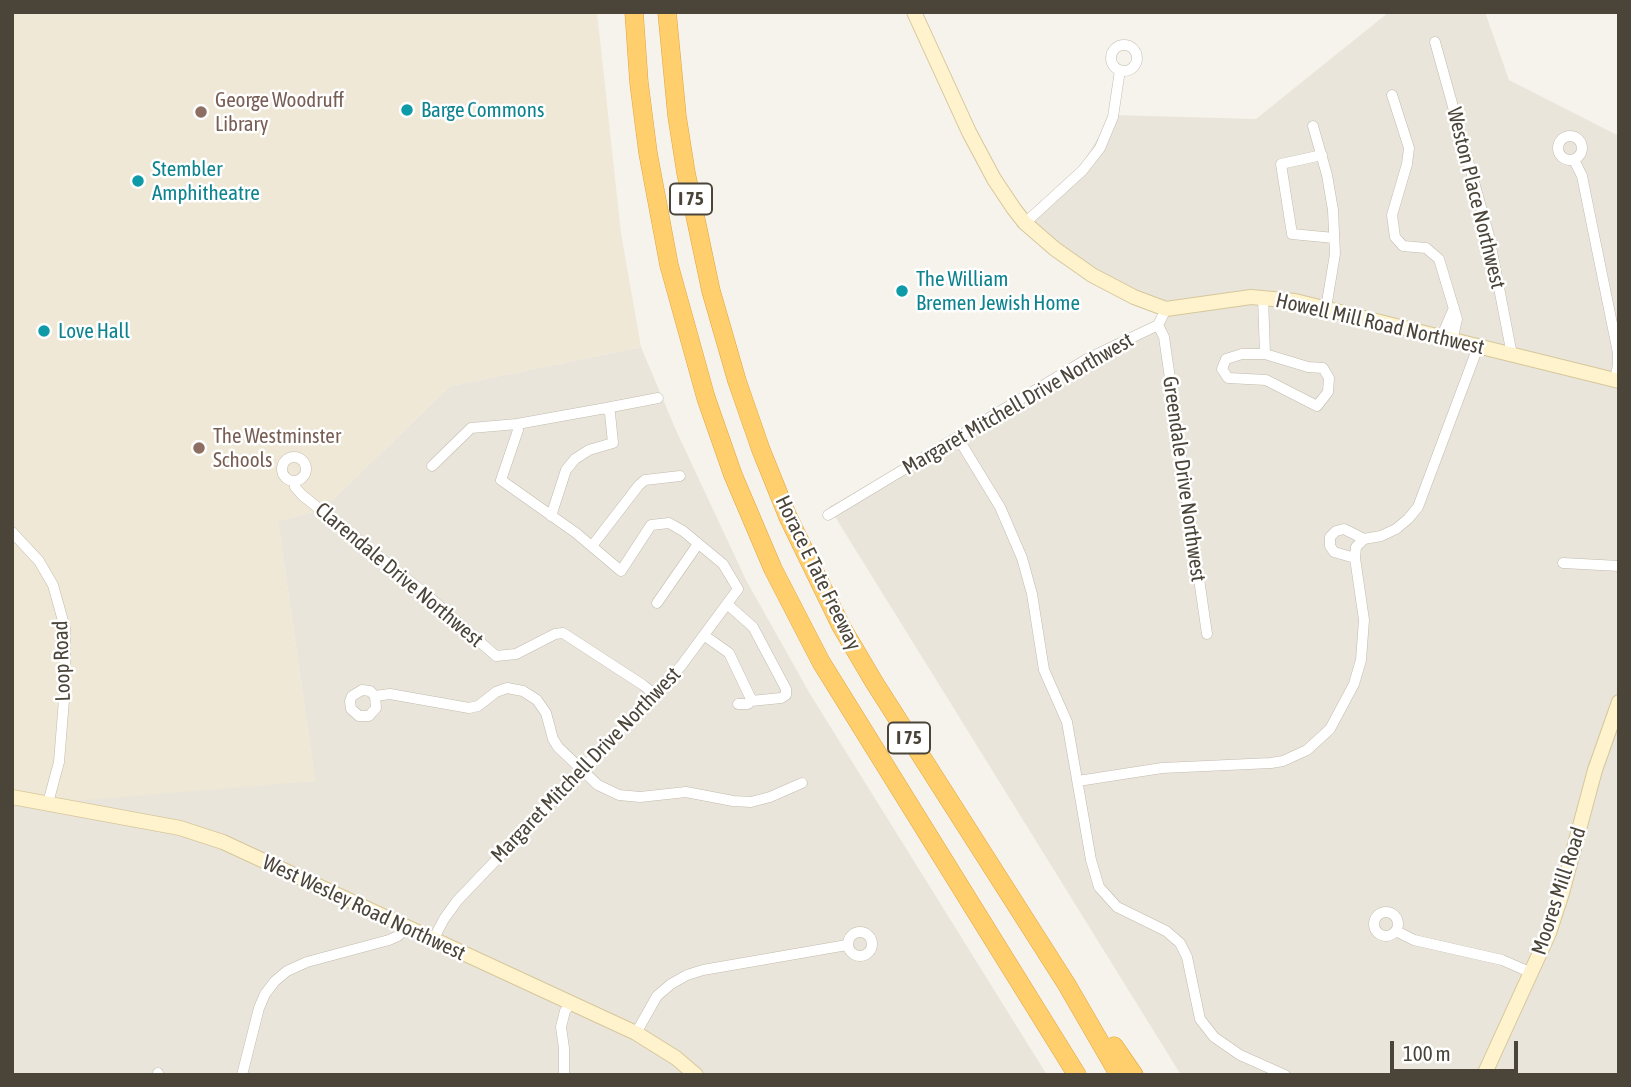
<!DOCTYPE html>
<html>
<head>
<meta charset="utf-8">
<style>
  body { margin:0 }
  #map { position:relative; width:1631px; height:1087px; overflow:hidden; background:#f6f3ec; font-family:"Asap Condensed",sans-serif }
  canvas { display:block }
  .frame { position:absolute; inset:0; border:14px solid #4b4439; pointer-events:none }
  .scale { position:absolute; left:1390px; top:1041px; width:128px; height:32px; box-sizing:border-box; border:4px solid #4b4439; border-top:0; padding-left:9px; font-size:21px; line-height:24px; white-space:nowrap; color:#4b4439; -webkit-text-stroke:5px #fff; paint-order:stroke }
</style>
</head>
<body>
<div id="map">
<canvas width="1631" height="1087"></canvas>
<div class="frame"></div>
<div class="scale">100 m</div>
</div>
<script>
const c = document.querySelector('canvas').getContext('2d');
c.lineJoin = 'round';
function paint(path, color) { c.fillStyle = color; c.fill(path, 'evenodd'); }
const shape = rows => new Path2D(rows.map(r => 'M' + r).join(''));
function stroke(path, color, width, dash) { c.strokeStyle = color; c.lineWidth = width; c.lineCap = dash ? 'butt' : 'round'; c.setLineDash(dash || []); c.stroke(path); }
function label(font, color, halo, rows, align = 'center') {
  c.font = font + ' "Asap Condensed",sans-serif'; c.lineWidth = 5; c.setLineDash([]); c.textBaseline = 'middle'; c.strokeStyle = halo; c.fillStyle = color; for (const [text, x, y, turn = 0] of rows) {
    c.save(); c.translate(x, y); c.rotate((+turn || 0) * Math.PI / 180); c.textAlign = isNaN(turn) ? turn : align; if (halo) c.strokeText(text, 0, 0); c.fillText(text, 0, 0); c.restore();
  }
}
const residential = shape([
  [1389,12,1485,12,1509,80,1619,136,1619,1075,1181,1075,829,507,1166,316,1016,226,1077,172,1112,115,1256,119],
  [641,347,675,428,746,580,810,694,1047,1075,12,1075,12,798,315,781,278,521,322,510,450,386]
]);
const education = shape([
  [12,12,597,12,621,233,641,347,450,386,322,510,278,521,315,781,48,803,12,797]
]);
const street = shape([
  [1435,42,1489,236,1512,355],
  '1111 58a13 13 0 1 1 26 0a13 13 0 1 1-26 0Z',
  [1392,95,1409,148,1407,164,1392,215,1395,237,1403,246,1426,248,1439,259,1457,319,1452,341],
  [1313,126,1327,175,1333,210,1335,254,1326,308],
  '1558 148a12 12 0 1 1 24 0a12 12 0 1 1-24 0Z',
  [1322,155,1281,164,1292,234,1334,238],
  [1574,160,1582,176,1618,353,1618,365,1615,380],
  [1025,223,1083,170,1100,148,1113,117,1120,70],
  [1263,297,1265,354],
  [1158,325,1164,337,1207,634],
  [1441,338,1454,308],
  [1242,354,1265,354,1308,367,1323,368,1329,378,1328,392,1317,406,1266,380,1228,378,1222,369,1226,359,1242,354],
  [606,408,658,398],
  [517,424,606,408,610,413,613,443,589,450,575,459,566,470,551,516],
  [958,438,1000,507,1022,558,1032,594,1044,670,1067,722,1091,860,1099,887,1117,907,1166,931,1180,943,1187,957,1200,1019,1214,1037,1240,1055,1285,1075],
  '282 469a12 12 0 1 1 24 0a12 12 0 1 1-24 0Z',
  [432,466,471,428,517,424,518,430,501,480,576,533,621,571,651,525,669,523,683,531,723,564,738,589,681,666,457,901,444,919,433,940],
  [295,482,295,487,302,495,427,595,496,656,516,654,555,634,563,633,643,685,655,695],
  [828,515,1087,359,1158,325,1166,309],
  [12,532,39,561,53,585,65,628,65,687,59,762,48,803],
  [592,546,639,485,645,480,680,476],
  [1355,558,1334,552,1330,546,1330,537,1336,531,1344,529,1364,539],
  [1563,563,1619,566],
  [657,603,698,544],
  [727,604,753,627,786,689,786,695,781,698,751,701],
  [705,636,729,653,750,697,751,701,748,704,738,704],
  [375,696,376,708,369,716,359,716,351,709,350,701,352,696,362,690,370,691,375,696,390,694,469,708,478,706,496,692,507,688,523,691,537,700,546,713,553,739,558,747,598,785,619,795,640,797,686,792,733,801,751,802,770,797,802,783],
  [1078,781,1162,768,1271,763,1283,761,1307,750,1330,729,1354,684,1361,660,1364,620,1355,558,1356,547,1364,539,1381,536,1396,529,1408,519,1418,507,1478,347],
  '1374 924a12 12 0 1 1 24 0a12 12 0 1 1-24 0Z',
  [1396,931,1414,940,1502,960,1532,973],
  '848 944a12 12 0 1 1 24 0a12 12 0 1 1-24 0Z',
  [636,1033,657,996,671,984,687,975,703,970,847,945],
  [158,1073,158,1075],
  [242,1075,259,1008,265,994,275,981,287,971,307,962,389,940,398,936,406,928],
  [564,1075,564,1048,561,1027,565,1011,571,1003]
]);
const secondary = shape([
  [914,12,969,132,994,179,1014,209,1025,223,1055,249,1092,275,1134,297,1166,309,1251,297,1295,301,1619,381],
  [12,797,180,828,223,842,636,1033,676,1058,696,1075],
  [1484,1075,1549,933,1562,893,1595,770,1619,702]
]);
const highway = shape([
  [634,12,639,83,648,153,669,265,706,398,733,475,773,569,821,662,1077,1075],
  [667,12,677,116,686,173,711,291,737,381,761,450,788,517,841,626,874,682,1067,985,1119,1075],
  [1114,1046,1134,1075]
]);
const markers = [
  [407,110,7,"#0f9aa8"],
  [201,112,7,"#8d6e63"],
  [138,181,7,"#0f9aa8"],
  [902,291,7,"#0f9aa8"],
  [44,331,7,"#0f9aa8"],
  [199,448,7,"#8d6e63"]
];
const shields = [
  [691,199,42],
  [909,738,42]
];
const shieldNames = [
  ["I 75",691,199],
  ["I 75",909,738]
];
const educationNames = [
  ["George Woodruff",215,100],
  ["Library",215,124],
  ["The Westminster",213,436],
  ["Schools",213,460]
];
const cultureNames = [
  ["Barge Commons",421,110],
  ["Stembler",152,169],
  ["Amphitheatre",152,193],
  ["The William",916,279],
  ["Bremen Jewish Home",916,303],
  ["Love Hall",58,331]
];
const streetNames = [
  ["Weston Place Northwest",1476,198,76],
  ["Howell Mill Road Northwest",1380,324,13],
  ["Margaret Mitchell Drive Northwest",1018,404,-30],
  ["Greendale Drive Northwest",1184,479,82],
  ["Horace E Tate Freeway",818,573,64],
  ["Clarendale Drive Northwest",399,575,40],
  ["Loop Road",62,661,-92],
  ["Margaret Mitchell Drive Northwest",586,765,-46],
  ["Moores Mill Road",1559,891,-72],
  ["West Wesley Road Northwest",364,908,25]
];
paint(residential, '#eae5da');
paint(education, '#efe8d6');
stroke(street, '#c2bbae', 11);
stroke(secondary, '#d6c79b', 16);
stroke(highway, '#e0a43c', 19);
stroke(street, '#fff', 10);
stroke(secondary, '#fff3cd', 14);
stroke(highway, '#ffcf6e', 18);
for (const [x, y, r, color] of markers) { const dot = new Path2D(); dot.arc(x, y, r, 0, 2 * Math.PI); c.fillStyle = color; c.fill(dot); stroke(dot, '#fff', 2.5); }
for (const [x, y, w] of shields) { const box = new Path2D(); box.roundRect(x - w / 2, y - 15.5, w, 31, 5); c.fillStyle = '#fff'; c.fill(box); stroke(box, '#4b4439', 2); }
label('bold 19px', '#4b4439', null, shieldNames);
label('21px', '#785e54', '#fff', educationNames, 'left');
label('21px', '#0d838f', '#fff', cultureNames, 'left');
label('21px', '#4b4439', '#fff', streetNames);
</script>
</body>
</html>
